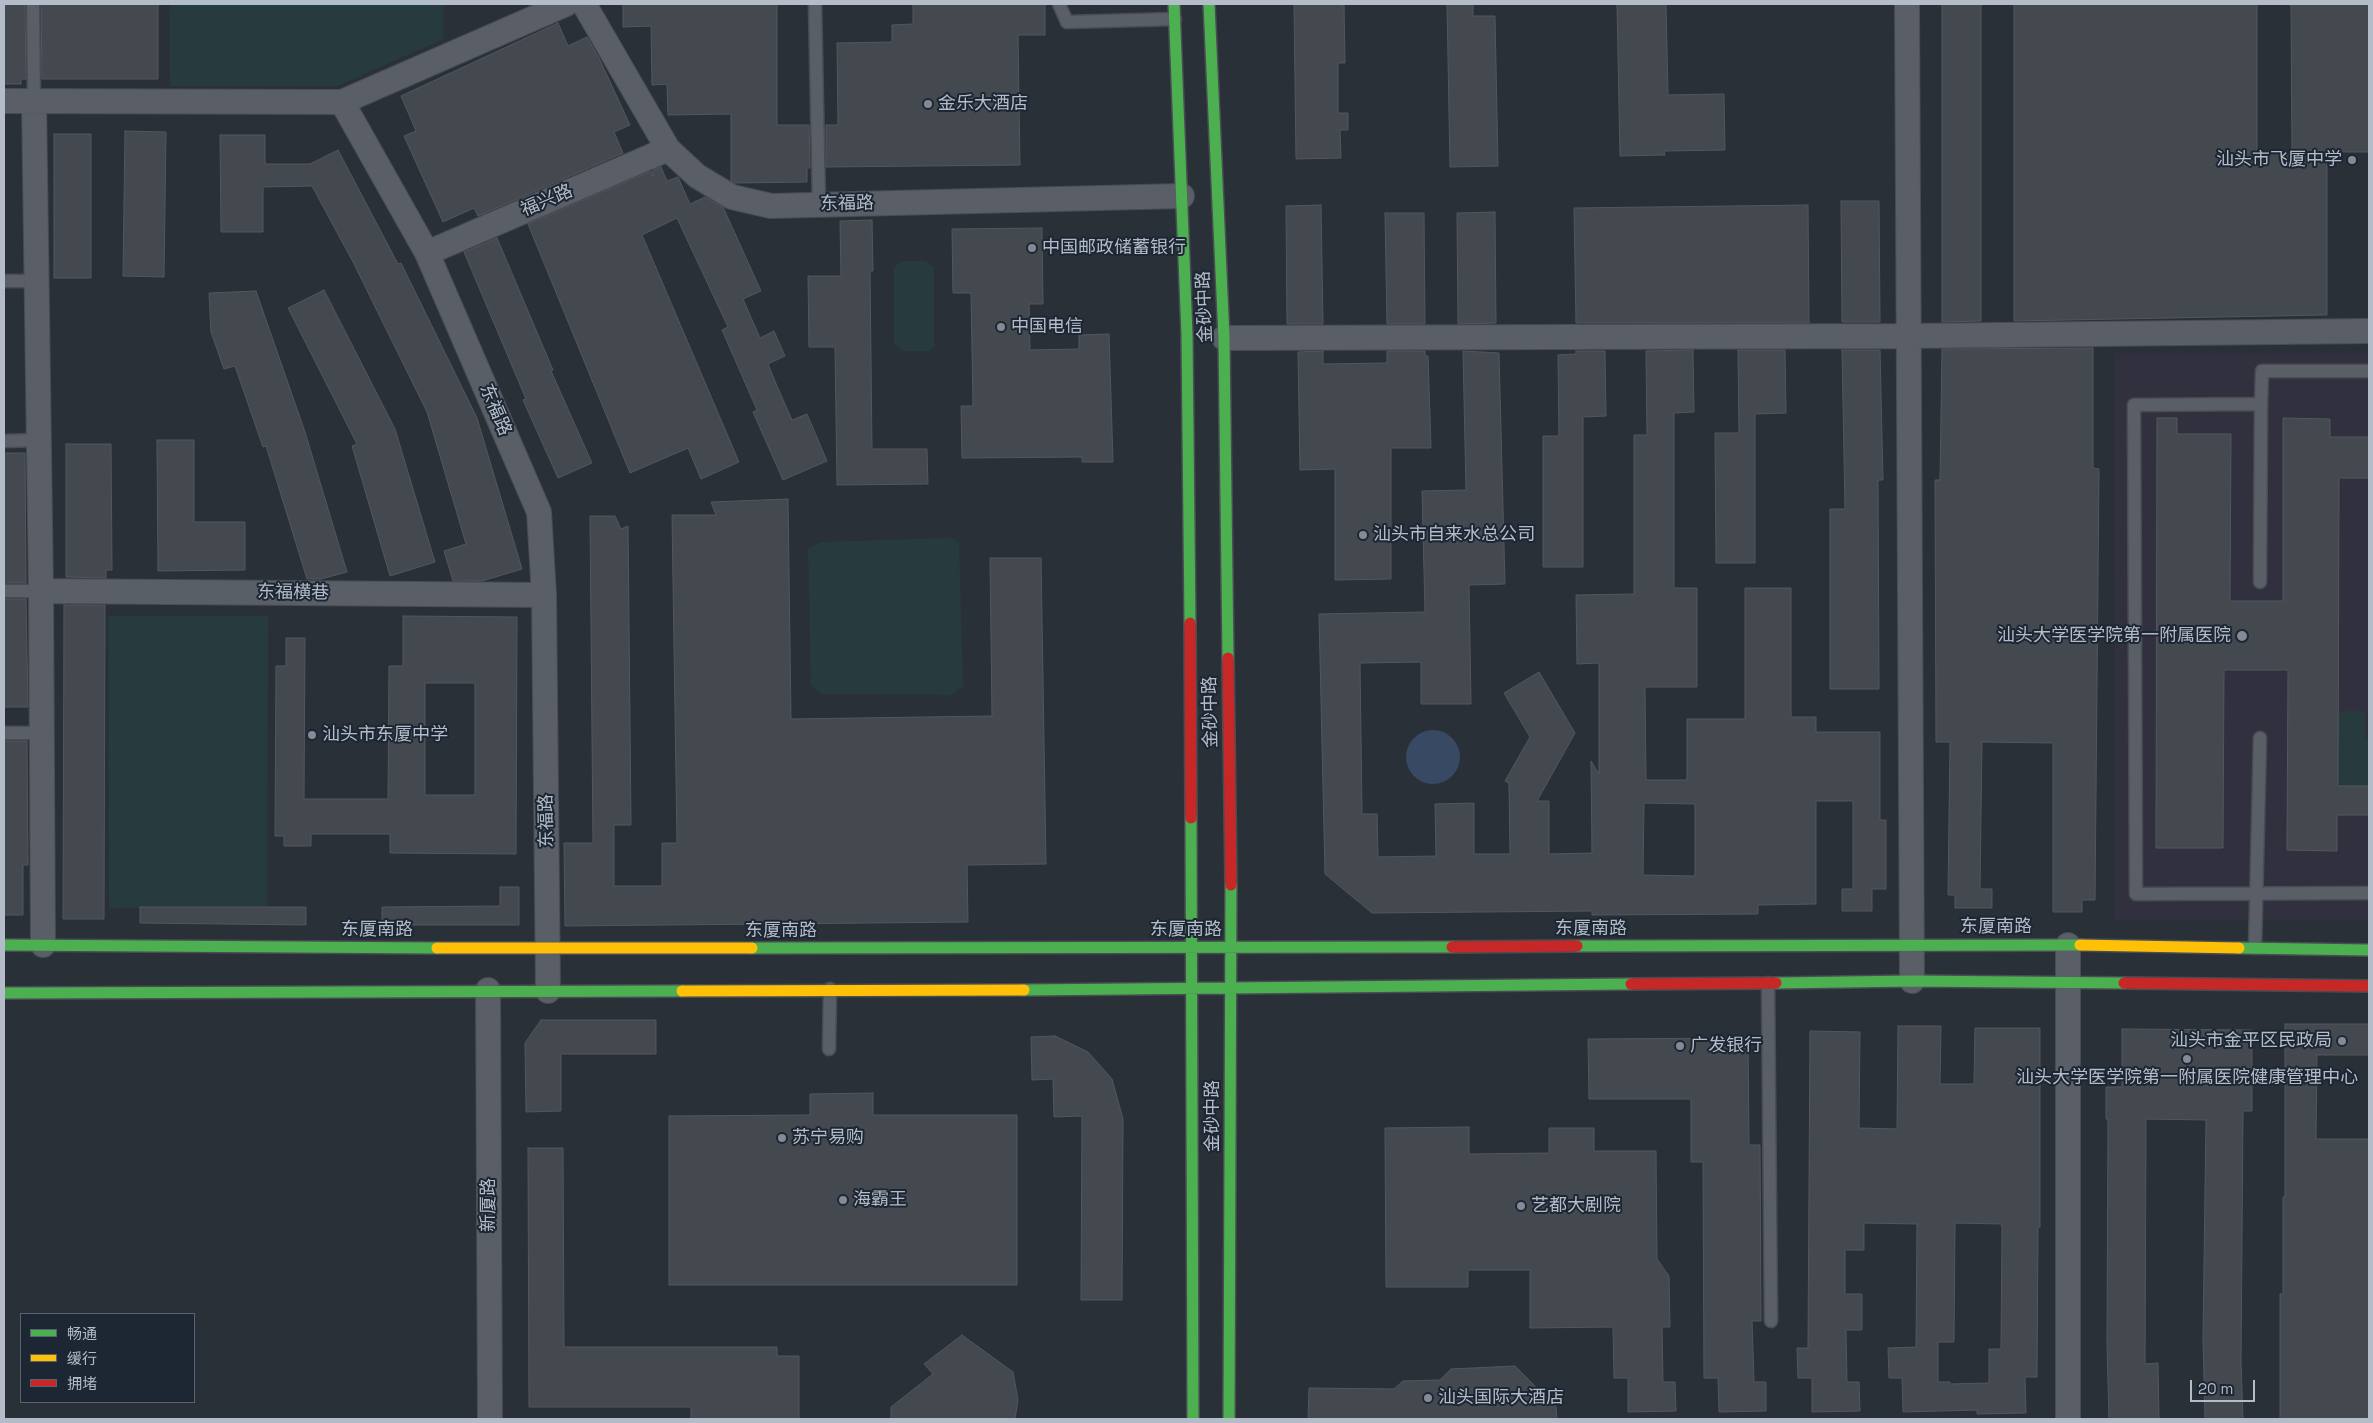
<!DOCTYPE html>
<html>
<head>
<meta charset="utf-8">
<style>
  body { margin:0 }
  #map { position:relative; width:2373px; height:1423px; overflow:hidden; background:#2a3038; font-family:"Space Grotesk","Noto Sans SC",sans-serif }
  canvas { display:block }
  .frame { position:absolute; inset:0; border:5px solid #b4bcc9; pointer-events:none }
  .legend { position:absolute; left:20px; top:1313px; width:175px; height:90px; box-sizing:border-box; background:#1d2633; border:1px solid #59626f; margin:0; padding:6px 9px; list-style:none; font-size:15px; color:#b4bcc9 }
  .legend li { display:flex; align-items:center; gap:10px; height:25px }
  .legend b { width:25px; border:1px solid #59626f }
  .scale { position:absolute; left:2190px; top:1380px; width:65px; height:22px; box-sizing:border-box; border:2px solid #b4bcc9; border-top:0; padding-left:6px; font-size:15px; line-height:18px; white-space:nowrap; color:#b4bcc9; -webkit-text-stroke:4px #1d2633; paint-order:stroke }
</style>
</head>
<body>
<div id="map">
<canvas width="2373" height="1423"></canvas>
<div class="frame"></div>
<ul class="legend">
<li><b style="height:6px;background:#4caf50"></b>畅通</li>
<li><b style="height:6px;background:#ffc107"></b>缓行</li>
<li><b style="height:6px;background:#c62828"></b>拥堵</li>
</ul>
<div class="scale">20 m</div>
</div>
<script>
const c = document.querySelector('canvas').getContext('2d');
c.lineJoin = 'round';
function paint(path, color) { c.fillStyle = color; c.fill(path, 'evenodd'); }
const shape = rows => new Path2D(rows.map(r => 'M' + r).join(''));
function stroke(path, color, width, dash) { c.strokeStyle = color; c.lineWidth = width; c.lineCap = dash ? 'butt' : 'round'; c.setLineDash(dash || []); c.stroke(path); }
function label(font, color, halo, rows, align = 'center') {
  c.font = font + ' "Space Grotesk","Noto Sans SC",sans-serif'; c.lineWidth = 4; c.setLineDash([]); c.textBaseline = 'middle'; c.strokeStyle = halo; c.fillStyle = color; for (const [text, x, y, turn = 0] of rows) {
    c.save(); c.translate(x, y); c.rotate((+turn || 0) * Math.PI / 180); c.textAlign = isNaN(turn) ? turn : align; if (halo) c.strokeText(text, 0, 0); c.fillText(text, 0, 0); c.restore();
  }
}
const medical = shape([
  [2115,353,2369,353,2369,920,2115,920]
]);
const green = shape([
  [169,4,443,4,443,39,338,86,170,86],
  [902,261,925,261,934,267,934,347,929,351,902,351,894,343,894,267],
  [950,538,959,542,963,686,951,695,823,694,811,686,808,549,820,542],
  [108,616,268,616,267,907,109,908],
  [2339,711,2365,711,2365,739,2369,739,2369,786,2338,786]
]);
const water = shape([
  '1406 757a27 27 0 1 1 54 0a27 27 0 1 1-54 0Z'
]);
const building = shape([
  [4,4,25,4,26,79,21,79,21,84,4,84,4,4],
  [41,4,158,4,158,79,42,79,41,4],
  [623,4,777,4,777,125,809,125,810,168,807,168,807,182,735,183,731,181,731,114,668,115,667,84,652,85,651,26,623,27,623,4],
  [913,4,1045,4,1045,35,1018,35,1020,165,826,167,826,125,838,125,837,43,892,42,892,25,913,24,913,4],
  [1294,4,1344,4,1345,63,1338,63,1338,113,1348,113,1348,130,1340,130,1341,158,1296,159,1294,4],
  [1447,4,1473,4,1473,16,1495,16,1498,166,1450,167,1447,4],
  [1617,4,1666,4,1668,95,1724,94,1725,150,1664,151,1665,155,1620,156,1617,4],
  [1942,4,1981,4,1981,321,1942,322,1942,4],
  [2014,4,2257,4,2257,153,2292,153,2291,4,2369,4,2369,152,2327,152,2327,315,2014,321,2014,4],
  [558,23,568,46,587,37,599,58,630,125,614,132,623,153,478,216,474,208,443,222,404,136,416,131,401,96,558,23],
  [125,131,166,132,164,277,123,276,125,131],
  [54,134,91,134,91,278,54,278,54,134],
  [220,135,265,135,265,164,310,164,338,150,398,264,401,263,477,418,522,569,482,581,453,581,444,551,466,544,427,412,353,262,312,186,263,187,263,232,221,232,220,135],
  [661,167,667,181,678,177,690,204,705,197,723,207,761,291,743,299,760,338,774,331,785,356,768,364,777,386,792,420,807,414,827,461,783,480,753,412,757,410,722,330,728,327,677,218,642,235,739,462,701,479,688,448,630,473,528,224,651,171,653,176,653,170,661,167],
  [1841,201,1879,201,1880,322,1842,322,1841,201],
  [1321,205,1323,324,1287,324,1286,206,1321,205],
  [1808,205,1809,323,1576,323,1574,208,1808,205],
  [1495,212,1496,323,1458,324,1457,213,1495,212],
  [1385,213,1424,213,1425,324,1387,324,1385,213],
  [872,220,873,271,870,271,872,449,927,449,928,484,837,485,835,347,809,347,808,276,841,276,840,221,872,220],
  [1042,228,1043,304,1029,304,1030,350,1079,349,1079,335,1109,334,1113,462,1082,462,1082,457,962,458,961,406,973,406,971,293,953,293,952,229,1042,228],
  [497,238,553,370,551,371,592,463,558,478,523,400,526,399,464,252,497,238],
  [324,290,395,429,435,562,390,576,352,446,357,444,288,308,324,290],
  [256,291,305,432,347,572,321,579,307,579,266,446,263,447,235,366,224,369,211,332,209,293,256,291],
  [2093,348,2093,468,2099,469,2095,900,2082,900,2082,912,2053,912,2053,743,1982,742,1980,889,1992,889,1992,908,1955,908,1955,895,1948,895,1950,742,1936,742,1935,480,1940,480,1942,349,2093,348],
  [1693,350,1694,412,1674,413,1674,588,1697,588,1697,687,1645,687,1646,780,1687,780,1687,719,1745,719,1745,588,1791,588,1791,717,1816,717,1816,732,1880,732,1880,820,1886,820,1886,889,1872,889,1872,911,1842,911,1842,889,1853,889,1853,801,1816,801,1816,904,1758,905,1758,914,1592,915,1592,911,1372,913,1325,874,1319,614,1425,612,1422,491,1466,490,1463,351,1499,353,1505,584,1469,585,1471,704,1421,704,1421,662,1360,663,1362,814,1377,814,1378,857,1436,856,1435,804,1474,803,1474,854,1510,854,1509,783,1505,781,1530,737,1504,693,1539,672,1575,733,1537,801,1549,801,1549,854,1592,853,1591,761,1599,774,1599,663,1577,664,1576,595,1634,594,1634,435,1647,435,1646,351,1693,350],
  [1644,803,1695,804,1695,876,1643,875,1644,803],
  [1738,350,1785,350,1786,413,1755,414,1755,563,1716,563,1715,433,1739,433,1738,350],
  [1842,350,1880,350,1883,480,1878,480,1879,689,1830,689,1830,509,1845,509,1842,350],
  [1323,351,1323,364,1387,363,1387,351,1425,351,1425,356,1428,356,1431,448,1391,448,1391,579,1335,580,1335,469,1300,470,1298,352,1323,351],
  [1576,351,1605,351,1606,416,1583,417,1583,567,1543,567,1543,436,1559,436,1558,355,1576,354,1576,351],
  [2157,418,2177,418,2177,434,2231,434,2230,601,2283,601,2283,418,2330,419,2330,437,2369,437,2369,478,2339,478,2338,786,2369,786,2369,815,2337,815,2337,851,2287,850,2288,670,2224,670,2223,848,2156,848,2157,418],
  [157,440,194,440,194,522,245,522,245,570,158,571,157,440],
  [66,444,111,444,112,570,106,570,106,578,66,577,66,444],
  [4,453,25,453,26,583,4,583,4,453],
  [788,499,791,719,992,716,990,558,1041,558,1046,864,967,865,968,922,565,926,564,843,593,843,590,516,615,516,621,529,628,526,631,825,614,825,614,886,662,886,662,843,677,843,672,515,716,515,711,502,788,499],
  [4,599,26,599,28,707,4,707,4,599],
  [64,605,105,605,104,919,63,919,64,605],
  [403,616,517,617,516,854,390,853,390,834,311,834,311,846,284,846,284,836,275,836,276,666,286,666,286,638,305,638,304,799,388,799,389,666,403,666,403,616],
  [425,683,475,683,475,795,425,795,425,683],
  [4,741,27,741,28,865,23,865,23,915,4,915,4,741],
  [500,887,519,887,519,925,382,925,382,907,500,906,500,887],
  [140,907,306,907,306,925,140,923,140,907],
  [541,1020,656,1020,656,1054,561,1054,561,1111,526,1112,525,1043,541,1020],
  [2285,1024,2369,1024,2369,1055,2317,1055,2316,1139,2369,1139,2369,1419,2280,1419,2280,1294,2283,1294,2283,1197,2285,1197,2285,1024],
  [1898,1026,1941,1026,1940,1084,1974,1084,1975,1028,2040,1028,2040,1227,2038,1227,2037,1377,2025,1377,2026,1413,1977,1414,1977,1410,1903,1412,1902,1378,1889,1378,1888,1348,1916,1347,1917,1224,1864,1223,1864,1250,1845,1250,1845,1294,1862,1294,1862,1330,1846,1330,1847,1382,1859,1382,1860,1411,1812,1412,1812,1378,1798,1378,1797,1348,1808,1348,1810,1031,1860,1032,1859,1128,1897,1129,1898,1026],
  [1955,1223,2001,1224,2002,1227,2001,1349,1989,1349,1989,1383,1950,1384,1950,1382,1938,1382,1938,1342,1954,1342,1955,1223],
  [2122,1029,2252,1030,2252,1111,2243,1111,2241,1362,2243,1419,2205,1419,2203,1339,2206,1120,2146,1119,2145,1364,2158,1363,2159,1419,2109,1419,2107,1344,2108,1119,2106,1119,2106,1087,2122,1087,2122,1029],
  [1055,1036,1088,1052,1112,1079,1123,1119,1122,1300,1081,1300,1082,1116,1054,1117,1053,1079,1032,1080,1031,1037,1055,1036],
  [1748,1038,1749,1145,1760,1145,1761,1321,1752,1321,1754,1382,1766,1382,1766,1411,1719,1412,1718,1378,1704,1378,1703,1162,1691,1162,1691,1099,1589,1099,1588,1039,1748,1038],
  [873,1093,873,1115,1017,1115,1017,1285,669,1285,669,1116,810,1115,810,1094,873,1093],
  [1469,1127,1469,1154,1549,1153,1549,1128,1594,1128,1594,1151,1656,1151,1657,1259,1669,1276,1670,1327,1662,1327,1663,1382,1675,1382,1676,1411,1628,1412,1628,1378,1614,1378,1613,1327,1530,1328,1530,1270,1468,1270,1468,1287,1386,1287,1385,1128,1469,1127],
  [528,1148,563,1148,564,1347,777,1347,777,1356,799,1356,799,1419,691,1419,691,1407,529,1407,528,1148],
  [962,1335,1013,1372,1018,1400,1015,1419,891,1419,891,1407,933,1374,924,1364,962,1335],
  [1515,1366,1556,1407,1557,1419,1308,1419,1309,1388,1394,1389,1403,1381,1440,1380,1451,1369,1515,1366]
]);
const lane = shape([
  [33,4,34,100],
  [815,4,819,205],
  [1059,4,1067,22,1175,19],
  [4,281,37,281],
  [2261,404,2262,371,2369,371],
  [4,441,39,440],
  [2260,582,2261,404,2134,405,2136,894,2369,893],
  [4,591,41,591],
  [4,733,42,733],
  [2255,948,2260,738],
  [1768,983,1771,1321],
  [829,1049,830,989]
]);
const street = shape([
  [584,4,668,149,697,176,732,197,771,206,1182,196],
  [1907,4,1912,981],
  [34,100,41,591,43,945],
  [4,101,342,102,566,4],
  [342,102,427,253,539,512,544,595,548,991],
  [427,253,668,149],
  [1224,338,1908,336,2369,331],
  [41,591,544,595],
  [2068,945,2068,1419],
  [488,990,490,1419]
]);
const fast = shape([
  [1174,4,1187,335,1190,623],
  [1209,4,1224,338,1228,658],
  [1191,818,1193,1419],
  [4,945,437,948],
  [1577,946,2080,945],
  [752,948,1452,947],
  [2239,948,2369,950],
  [1776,983,1912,981,2124,983],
  [1024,990,1631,984],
  [4,993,682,991],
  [1229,1419,1231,885]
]);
const slow = shape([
  [2080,945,2239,948],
  [437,948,752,948],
  [682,991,1024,990]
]);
const jam = shape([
  [1190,623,1191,818],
  [1228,658,1231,885],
  [1452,947,1577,946],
  [2124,983,2369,986],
  [1631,984,1776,983]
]);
const markers = [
  [928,104,5,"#848b96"],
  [2352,160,5,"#848b96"],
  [1032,248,5,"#848b96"],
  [1001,327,5,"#848b96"],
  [1363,535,5,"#848b96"],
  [2242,636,6,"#848b96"],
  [312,735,5,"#848b96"],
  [2342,1041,5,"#848b96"],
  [1680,1046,5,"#848b96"],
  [2187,1059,5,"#848b96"],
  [782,1138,5,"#848b96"],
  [843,1200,5,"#848b96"],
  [1521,1206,5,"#848b96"],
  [1428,1398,5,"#848b96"]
];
const poiNames = [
  ["金乐大酒店",938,104],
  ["汕头市飞厦中学",2342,160,"right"],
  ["中国邮政储蓄银行",1042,248],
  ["中国电信",1011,327],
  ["汕头市自来水总公司",1373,535],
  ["汕头大学医学院第一附属医院",2231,636,"right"],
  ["汕头市东厦中学",322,735],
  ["汕头市金平区民政局",2332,1041,"right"],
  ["广发银行",1690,1046],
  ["汕头大学医学院第一附属医院健康管理中心",2187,1078,"center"],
  ["苏宁易购",792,1138],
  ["海霸王",853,1200],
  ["艺都大剧院",1531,1206],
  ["汕头国际大酒店",1438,1398]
];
const streetNames = [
  ["福兴路",547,201,-23],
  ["东福路",847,204,-1],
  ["金砂中路",1205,307,-92],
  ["东福路",495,410,67],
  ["东福横巷",293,593,1],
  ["金砂中路",1211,712,-91],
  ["东福路",547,821,-91],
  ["东厦南路",1996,927],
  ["东厦南路",1591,929],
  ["东厦南路",377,930],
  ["东厦南路",1186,930],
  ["东厦南路",781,931],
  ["金砂中路",1213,1116,-90],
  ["新厦路",489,1205,-90]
];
paint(medical, '#31303e');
paint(green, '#273a3e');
paint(water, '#384963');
paint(building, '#444950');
stroke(building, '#52575f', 1);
stroke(lane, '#484c53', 15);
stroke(street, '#484c53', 26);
stroke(fast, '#484c53', 14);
stroke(slow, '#484c53', 14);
stroke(jam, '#484c53', 14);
stroke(lane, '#5a5e66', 12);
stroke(street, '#5a5e66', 24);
stroke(fast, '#4caf50', 11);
stroke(slow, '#ffc107', 11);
stroke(jam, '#c62828', 11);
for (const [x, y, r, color] of markers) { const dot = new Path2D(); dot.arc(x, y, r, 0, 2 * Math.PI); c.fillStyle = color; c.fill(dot); stroke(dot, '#1d2633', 2); }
label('18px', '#b4bcc9', '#1d2633', poiNames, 'left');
label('18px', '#b4bcc9', '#1d2633', streetNames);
</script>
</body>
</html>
